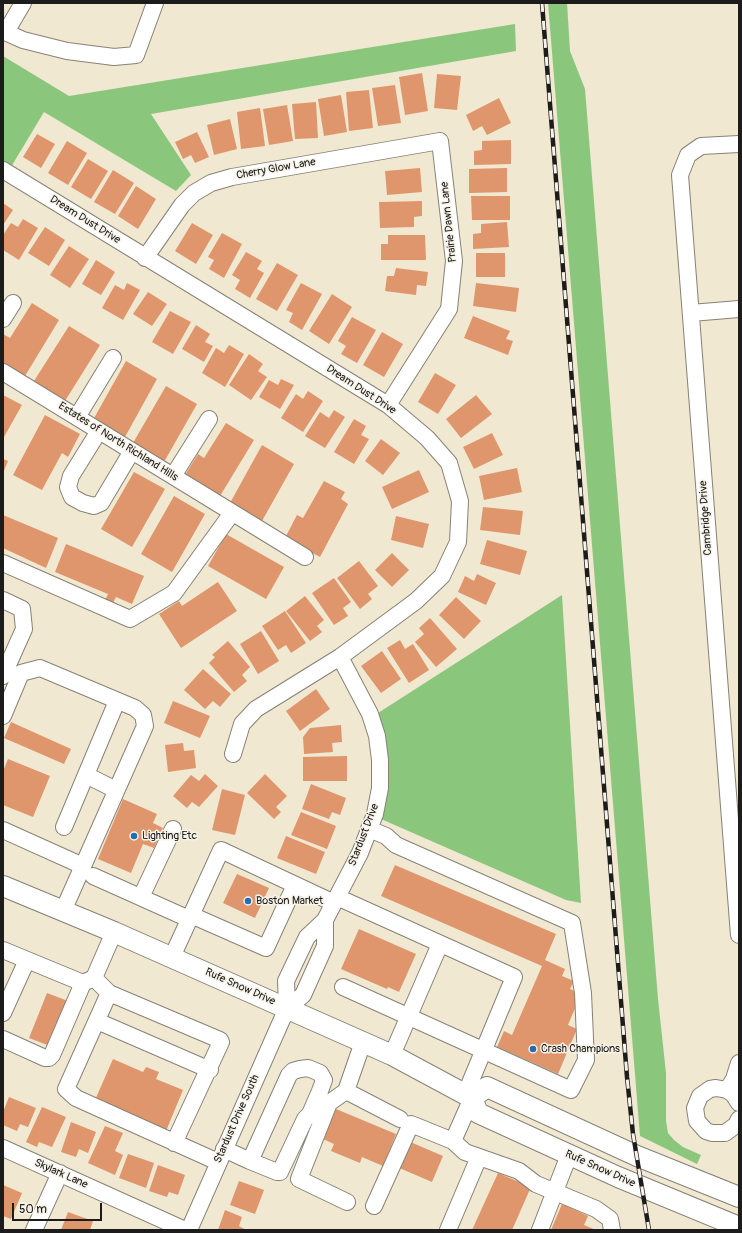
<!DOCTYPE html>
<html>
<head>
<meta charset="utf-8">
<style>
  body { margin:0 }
  #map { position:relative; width:742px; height:1233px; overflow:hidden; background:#f1e8d1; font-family:Pangolin,sans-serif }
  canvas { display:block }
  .frame { position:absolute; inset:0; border:4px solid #1c1c1c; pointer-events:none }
  .scale { position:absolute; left:12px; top:1203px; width:90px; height:18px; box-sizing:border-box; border:2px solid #1c1c1c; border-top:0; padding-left:5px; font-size:12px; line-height:14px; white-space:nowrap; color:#1c1c1c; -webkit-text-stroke:3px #f7f3e8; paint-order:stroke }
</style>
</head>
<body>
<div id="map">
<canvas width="742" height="1233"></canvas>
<div class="frame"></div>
<div class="scale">50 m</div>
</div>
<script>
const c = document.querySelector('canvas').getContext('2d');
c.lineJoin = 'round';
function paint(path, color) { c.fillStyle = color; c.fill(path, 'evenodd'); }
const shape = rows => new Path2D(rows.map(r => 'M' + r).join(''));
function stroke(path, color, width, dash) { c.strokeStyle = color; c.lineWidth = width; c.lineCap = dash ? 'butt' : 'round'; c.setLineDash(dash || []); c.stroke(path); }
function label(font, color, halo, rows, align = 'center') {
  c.font = font + ' Pangolin,sans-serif'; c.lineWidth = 3; c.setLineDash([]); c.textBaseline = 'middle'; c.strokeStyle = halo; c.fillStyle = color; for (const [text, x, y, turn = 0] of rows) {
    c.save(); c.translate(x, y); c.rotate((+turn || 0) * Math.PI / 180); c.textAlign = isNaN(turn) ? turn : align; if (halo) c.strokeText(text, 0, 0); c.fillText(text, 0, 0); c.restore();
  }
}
const green = shape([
  [548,3,567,3,570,51,585,89,658,999,666,1073,666,1121,668,1133,674,1140,683,1147,701,1155,697,1164,640,1136],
  [515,24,516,51,151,114,191,175,176,191,44,112,11,167,3,162,3,56,69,96],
  [562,595,581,903,566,900,381,819,389,786,385,735,378,713]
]);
const building = shape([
  [422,73,428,111,405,115,399,77],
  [437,74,461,76,457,110,434,108],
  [395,85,401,123,378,126,372,88],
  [369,90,373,128,349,131,346,92],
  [341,95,347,132,324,136,318,99],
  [499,98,511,123,487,135,482,126,473,131,466,115],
  [316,102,318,138,295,139,292,104],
  [287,105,293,141,269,145,263,109],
  [260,108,265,146,241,149,237,112],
  [230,119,237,149,214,155,207,125],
  [197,132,209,157,195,163,191,155,183,159,175,142],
  [37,134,55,144,41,168,23,157],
  [511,140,511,164,474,165,474,151,482,150,482,141],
  [67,141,87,153,68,185,48,173],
  [88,159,108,171,91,199,71,187],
  [420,168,422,192,387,195,385,171],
  [507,168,507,192,469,193,469,169],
  [113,170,134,183,115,214,94,202],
  [136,186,156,199,138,229,118,216],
  [471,196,510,196,510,220,472,220],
  [422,201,422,216,414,217,414,227,380,228,379,202],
  [3,203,13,210,3,225],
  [23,219,38,228,19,260,3,250,3,235,11,223,18,227],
  [507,222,509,247,473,249,473,234,481,233,481,224],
  [192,223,213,235,196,264,175,251],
  [45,227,65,240,49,266,28,253],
  [222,233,242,244,224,278,209,269,214,260,208,257],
  [388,235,425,235,426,260,381,260,381,244,388,244],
  [69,246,89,259,70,288,50,275],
  [246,252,262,261,257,269,264,273,250,298,235,289,240,280,232,275],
  [476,253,505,253,505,277,476,277],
  [96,260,115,272,101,295,82,284],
  [277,263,298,275,277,311,256,299],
  [396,268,428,272,426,286,417,285,416,295,385,291,387,276,394,276],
  [127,283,140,290,123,320,102,308,115,285,124,290],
  [301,283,322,294,302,330,289,322,293,313,286,310],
  [476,283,519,288,516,312,473,306],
  [148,292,167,304,152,326,133,314],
  [332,294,352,307,329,344,309,331],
  [32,303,59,320,25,376,3,363,3,334,10,338],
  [170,311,191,322,173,354,152,342],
  [473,316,510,331,506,339,513,341,508,355,464,338],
  [352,317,376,330,357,363,341,354,346,346,338,341],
  [196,325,210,334,205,342,213,346,204,362,182,349],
  [69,326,100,345,65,401,34,381],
  [382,332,403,344,384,377,363,365],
  [229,345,244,354,225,387,202,373,216,348,224,353],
  [249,354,263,364,258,371,267,377,251,400,229,385],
  [126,361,157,379,125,437,93,420],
  [435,373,456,385,438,414,418,402],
  [281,379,294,385,280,409,259,397,269,380,278,385],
  [166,386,197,404,164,462,133,443],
  [308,391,323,401,303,432,281,418,296,394,303,399],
  [3,395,22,405,4,437,3,436],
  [476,395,492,414,461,438,446,419],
  [334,410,345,417,325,448,305,436,320,412,329,418],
  [45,415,80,434,68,457,62,453,42,490,13,475],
  [354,419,366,426,361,435,369,439,354,464,334,452],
  [226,423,254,440,220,496,185,475,198,454,204,458],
  [492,433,503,455,474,469,463,447],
  [381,439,400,453,383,475,365,461],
  [262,445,294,464,262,521,230,503],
  [3,459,8,461,3,473],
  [517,468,522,492,484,500,479,476],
  [419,470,429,492,392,509,382,487],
  [134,472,165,489,132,547,101,529],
  [324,481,345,492,341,499,348,504,320,557,285,538,297,515,303,518],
  [174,496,205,514,172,572,141,554],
  [483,507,523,511,520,535,480,530],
  [3,515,58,538,46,568,3,548],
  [396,516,429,524,423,548,391,540],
  [226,534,284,567,266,599,208,566],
  [487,540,527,551,520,575,480,564],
  [66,544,144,576,132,604,116,597,113,603,105,600,108,594,55,572],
  [392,553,409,570,392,587,375,570],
  [359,561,378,586,368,594,372,599,360,609,337,578],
  [477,574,496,583,486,605,458,592,465,576,474,581],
  [334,578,351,602,343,608,348,616,334,625,312,593],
  [218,582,237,611,181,648,159,614,179,601,182,606],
  [305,596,324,620,317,626,322,632,310,641,286,611],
  [456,597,481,621,464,639,439,615],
  [285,611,306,643,291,653,286,645,278,650,262,626],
  [430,618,457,649,436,667,415,642,424,634,419,628],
  [261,631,279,661,258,674,240,644],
  [400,640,405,649,413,644,429,670,409,683,387,648],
  [228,641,250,667,242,675,247,681,234,692,209,663,215,657,212,655],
  [382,651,401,679,381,693,361,666],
  [203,669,231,694,220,707,213,701,205,709,184,690],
  [316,689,330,709,300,731,286,711],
  [173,701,210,716,200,738,164,723],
  [11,722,71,749,64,764,4,738],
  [341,725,342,742,332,743,333,752,304,754,303,737,310,728],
  [183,743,184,751,194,750,196,768,168,772,165,745],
  [347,756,347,781,303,781,303,757],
  [8,759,50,776,33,817,3,805,3,771],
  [205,774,218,786,199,807,192,802,187,808,173,796,191,775,199,781],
  [265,774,287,796,276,807,281,812,274,819,247,793],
  [311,784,346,798,340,815,332,812,329,819,302,809],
  [222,789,245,795,235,835,212,830],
  [123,799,157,814,153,823,163,828,154,848,143,844,131,873,98,859],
  [301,812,336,826,327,849,291,835],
  [286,836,325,852,316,874,277,858],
  [395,865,556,934,545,960,565,969,562,976,574,981,570,989,581,994,568,1025,577,1029,558,1074,497,1047,504,1031,512,1035,542,966,381,896],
  [237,874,269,888,255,918,223,903],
  [359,929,416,954,399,992,388,987,387,989,341,969],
  [47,993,68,1001,50,1046,29,1038],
  [113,1059,143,1072,146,1067,159,1072,156,1079,183,1090,166,1131,95,1100],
  [9,1097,36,1108,28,1127,20,1124,17,1131,3,1125,3,1112],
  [42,1107,66,1117,52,1147,39,1142,37,1147,26,1142],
  [336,1109,396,1134,383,1166,362,1157,360,1163,331,1151,334,1144,323,1139],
  [71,1122,96,1132,88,1153,79,1149,76,1157,61,1152],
  [105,1126,123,1133,115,1151,123,1155,115,1175,88,1163],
  [408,1141,443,1156,432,1182,397,1167],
  [128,1154,154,1163,146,1188,119,1178],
  [158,1165,185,1175,178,1195,169,1192,167,1197,149,1191],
  [498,1173,531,1187,512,1230,472,1230],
  [239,1181,264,1190,255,1214,230,1205],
  [3,1185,22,1193,11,1219,3,1216],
  [562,1204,588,1216,584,1225,596,1230,551,1230],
  [225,1210,242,1217,239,1226,246,1230,218,1230],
  [68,1212,93,1221,90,1230,61,1230]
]);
const minor = shape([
  [3,31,23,40,67,51,114,57,136,55,155,3],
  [6,32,23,3],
  [739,144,701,146,688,155,680,175,739,935],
  [3,170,388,405,427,438,449,463,460,501,458,542,442,576,416,601,340,657,256,709,242,724,233,754],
  [145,258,182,205,194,193,211,183,232,177,440,141,454,261,449,309,388,405],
  [691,313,739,309],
  [3,319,13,303],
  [3,372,305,557],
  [77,417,113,358],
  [99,431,71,476,68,487,72,497,83,503,94,506,101,503,132,451],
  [173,476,209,419],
  [3,563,130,619,174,593,232,513],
  [3,600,22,609,24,629,3,676],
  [3,716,21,673,40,668,135,708,143,715,145,726,63,911],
  [86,775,116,790],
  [64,827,117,701],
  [3,830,83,866],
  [93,876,189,919],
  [141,897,173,829],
  [337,897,514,977,465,1095],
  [191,915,266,948,295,885],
  [3,950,83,983,94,978,114,932],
  [172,957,221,850,334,903],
  [94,978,109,993,66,1089,76,1098,218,1162],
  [343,987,571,1090,586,1060,583,993,572,923,396,845,386,836,369,829],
  [109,993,220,1040,221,1042,174,1143],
  [287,1008,303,995,325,946,325,920],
  [3,1013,27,960],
  [97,1021,210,1070],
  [3,1039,45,1058,49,1058,52,1055,83,983],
  [392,1055,440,944],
  [727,1090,734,1079,739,1063],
  [346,1091,400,1119],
  [739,1103,733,1094,727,1090,716,1088,710,1089,700,1096,695,1108,697,1121,706,1131,712,1133,725,1133,736,1125,739,1119],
  [453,1141,465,1152,519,1171,536,1184,596,1209,610,1219,612,1230],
  [3,1148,185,1230],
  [224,1149,250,1161,277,1172,280,1172,305,1119,310,1114,320,1091,324,1080,320,1073,308,1068,300,1069,293,1071,289,1075,250,1161],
  [347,1202,299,1179,329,1103,346,1091,363,1042],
  [374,1206,411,1124,453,1141,472,1098],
  [34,1230,60,1173],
  [189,1230,287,1008,286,981,307,937,325,920,360,853,375,814,380,788,380,760,377,736,370,714,340,657],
  [448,1230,479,1157],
  [540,1230,569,1155]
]);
const major = shape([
  [3,886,114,932,392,1055,472,1098,478,1113,618,1177,739,1227],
  [472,1098,487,1087,637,1156,739,1197]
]);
const rail = shape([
  [542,3,627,1077,633,1134,649,1230]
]);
const markers = [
  [134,836,4,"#1f6fb2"],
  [248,901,4,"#1f6fb2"],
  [533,1049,4,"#1f6fb2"]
];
const streetNames = [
  ["Cherry Glow Lane",276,169,-10],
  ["Dream Dust Drive",85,220,32],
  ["Prairie Dawn Lane",449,222,-96],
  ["Dream Dust Drive",361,390,33],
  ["Estates of North Richland Hills",118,442,32],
  ["Cambridge Drive",706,518,-94],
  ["Stardust Drive",364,835,-69],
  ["Rufe Snow Drive",240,987,24],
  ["Stardust Drive South",237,1119,-66],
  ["Rufe Snow Drive",600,1169,24],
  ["Skylark Lane",61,1174,24]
];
const poiNames = [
  ["Lighting Etc",142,836],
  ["Boston Market",256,901],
  ["Crash Champions",541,1049]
];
paint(green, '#8ac77d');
paint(building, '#df966c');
stroke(minor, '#868276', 18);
stroke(major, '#868276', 22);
stroke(minor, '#fff', 16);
stroke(major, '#fff', 20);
stroke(rail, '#1c1c1c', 4.5);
stroke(rail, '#f7f3e8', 3, [9]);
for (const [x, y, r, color] of markers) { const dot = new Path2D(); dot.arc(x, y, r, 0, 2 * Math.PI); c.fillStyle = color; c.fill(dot); stroke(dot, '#f7f3e8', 1.5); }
label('11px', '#1c1c1c', '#f7f3e8', streetNames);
label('11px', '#1c1c1c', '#f7f3e8', poiNames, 'left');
</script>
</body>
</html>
